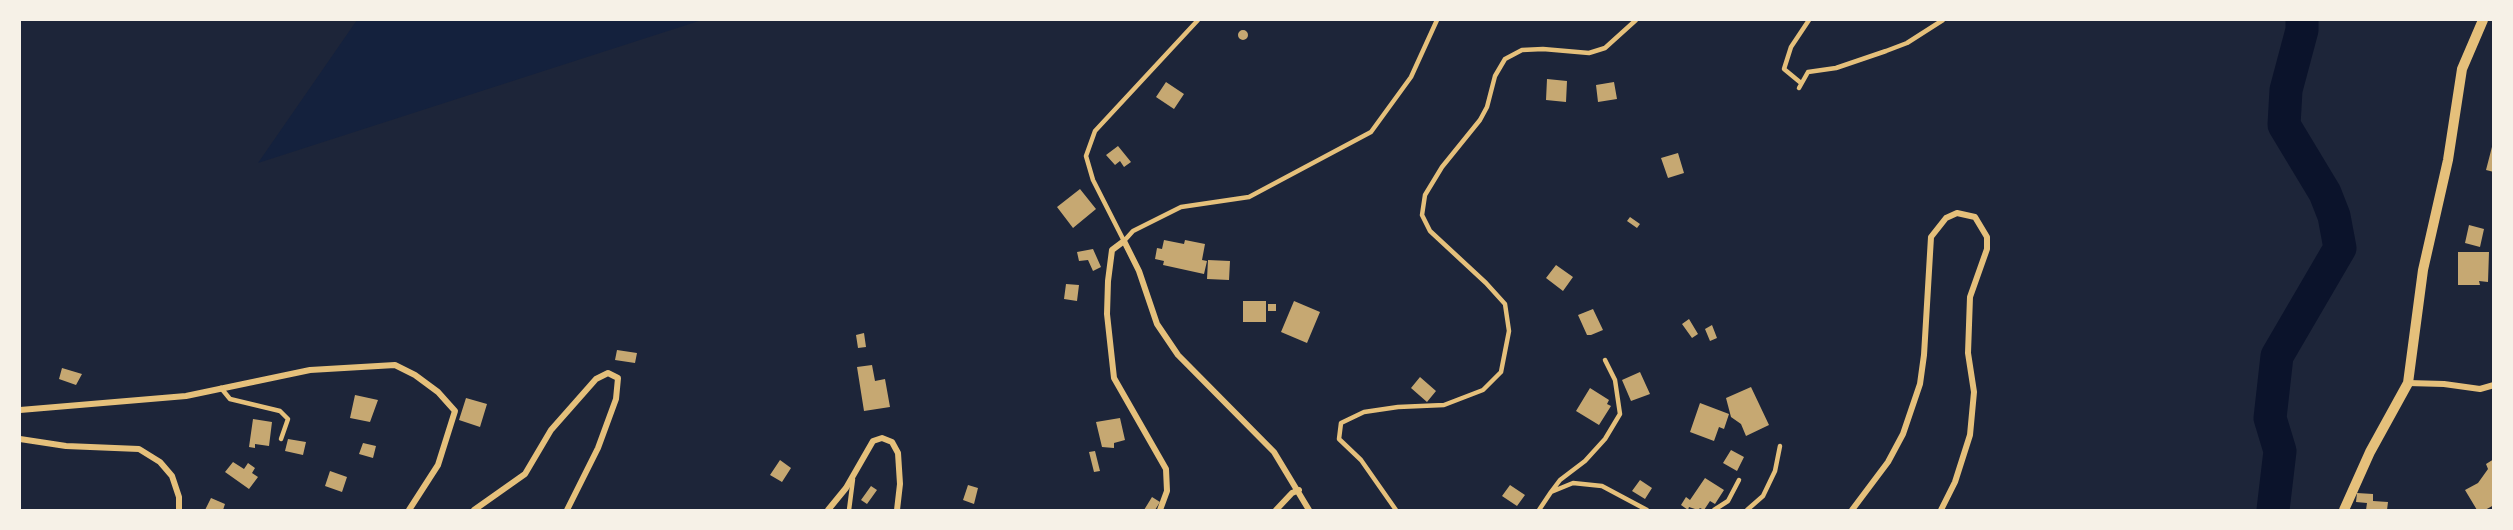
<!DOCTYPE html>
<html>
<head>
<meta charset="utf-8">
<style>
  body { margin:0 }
  #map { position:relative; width:2513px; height:530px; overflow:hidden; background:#14213d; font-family:Overpass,sans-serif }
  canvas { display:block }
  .frame { position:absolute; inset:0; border:21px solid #f6f1e7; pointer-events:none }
</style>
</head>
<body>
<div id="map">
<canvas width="2513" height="530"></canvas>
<div class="frame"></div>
</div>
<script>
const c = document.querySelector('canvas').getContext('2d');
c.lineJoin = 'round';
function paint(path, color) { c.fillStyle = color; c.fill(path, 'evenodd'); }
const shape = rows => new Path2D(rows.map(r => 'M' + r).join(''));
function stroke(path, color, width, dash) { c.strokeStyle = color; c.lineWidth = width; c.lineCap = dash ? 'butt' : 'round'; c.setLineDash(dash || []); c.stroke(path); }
const green = shape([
  [20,20,357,20,258,163,702,20,2493,20,2493,510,20,510]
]);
const river = shape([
  [2273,510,2280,451,2270,418,2277,356,2340,248,2334,216,2325,193,2284,125,2286,90,2302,30,2302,20]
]);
const building = shape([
  '1238 35a5 5 0 1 1 10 0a5 5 0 1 1-10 0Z',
  [1547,79,1567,81,1566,102,1546,100],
  [1166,82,1184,94,1174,109,1156,97],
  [1614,82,1617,99,1598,102,1596,85],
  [2493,143,2494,143,2494,172,2486,170],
  [1118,146,1131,162,1124,167,1120,161,1115,165,1106,155],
  [1678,153,1684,173,1668,178,1661,158],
  [1080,189,1096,209,1073,228,1057,207],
  [1630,217,1640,224,1637,228,1627,221],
  [2469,225,2484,229,2480,247,2465,243],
  [1164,240,1184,244,1185,240,1205,244,1202,260,1207,261,1204,274,1163,265,1164,261,1155,259,1157,248,1162,249],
  [1093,249,1101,267,1093,271,1088,260,1079,261,1077,252],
  [2458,252,2489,252,2488,282,2479,281,2480,285,2458,285],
  [1208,260,1230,261,1229,280,1207,279],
  [1556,265,1573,277,1563,291,1546,278],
  [1066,284,1079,285,1077,301,1064,299],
  [1243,301,1266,301,1266,322,1243,322],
  [1294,301,1320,312,1307,343,1281,332],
  [1268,304,1276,304,1276,311,1268,311],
  [1593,309,1603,330,1591,335,1587,335,1578,315],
  [1689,319,1698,334,1692,338,1682,324],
  [1712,325,1717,338,1710,341,1705,329],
  [864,333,866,347,858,348,856,335],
  [617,350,637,353,635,363,615,360],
  [872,365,875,381,885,379,890,407,864,411,857,367],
  [62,368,82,374,76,385,59,379],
  [1640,372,1650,394,1631,401,1622,380],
  [1420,377,1436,391,1427,402,1411,388],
  [1751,387,1769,425,1746,436,1741,424,1731,417,1726,398],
  [1590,388,1609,400,1607,404,1611,406,1599,425,1576,411],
  [355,395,378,400,370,422,350,418],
  [466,398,487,404,480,427,459,420],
  [1700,403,1729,414,1724,429,1719,427,1714,441,1690,432],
  [1120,418,1125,440,1114,443,1114,448,1102,447,1096,422],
  [253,419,272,422,269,446,255,444,255,448,249,447],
  [288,439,306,442,303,455,285,451],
  [363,443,376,446,373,458,359,454],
  [1731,450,1744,457,1737,471,1723,463],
  [1095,451,1100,471,1094,472,1089,452],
  [2494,459,2494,505,2485,510,2477,510,2465,490,2478,483,2488,469,2486,464],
  [780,460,791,468,782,482,770,475],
  [233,462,244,469,248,463,255,468,252,473,258,477,249,489,225,472],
  [330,471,347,477,342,492,325,486],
  [1705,478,1724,490,1715,504,1710,501,1704,510,1700,508,1698,510,1689,507,1688,510,1681,505,1686,497,1690,500],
  [1640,480,1652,488,1645,499,1632,491],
  [968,485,978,488,974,504,963,500],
  [1510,485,1525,495,1517,506,1502,496],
  [871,486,877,490,867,504,861,500],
  [2357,493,2373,494,2373,501,2388,502,2387,510,2366,510,2367,503,2356,502],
  [1152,497,1160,502,1155,510,1144,510],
  [211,498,225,504,223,510,205,510]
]);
const service = shape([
  [1198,20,1095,131,1086,156,1093,180,1124,241,1133,231,1181,207,1249,197,1371,132,1411,77,1437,20],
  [1801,83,1784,69,1791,47,1809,20],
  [1799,88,1808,72,1836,68,1886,51,1907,43,1943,20],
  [221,388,230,399,280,411,288,419,281,439],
  [1551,492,1560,480,1585,461,1605,439,1620,414,1615,380,1605,360],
  [849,510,853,479],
  [1396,510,1361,460,1339,439,1341,423,1364,412,1398,407,1444,405,1483,390,1501,372,1509,331,1505,304,1486,283,1430,231,1422,215,1425,195,1442,167,1480,120,1487,107,1495,76,1505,59,1522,50,1543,49,1589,53,1605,48,1636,20],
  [1539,510,1551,492,1573,483,1602,486,1647,510],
  [1714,510,1728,501,1739,480],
  [1747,510,1763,496,1775,471,1780,446]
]);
const minor = shape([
  [2408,383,2444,384,2480,389,2494,385],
  [20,410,186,396,310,370,395,365,415,375,438,392,455,411,438,465,409,510],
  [20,439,66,446,139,449,160,462,172,476,179,497,179,510],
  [474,510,525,474,551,430,596,379,608,373,618,378,616,399,598,448,567,510],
  [828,510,846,488,873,441,882,438,892,442,898,453,900,484,897,510],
  [1160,510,1167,491,1166,469,1114,378,1107,314,1108,281,1112,250,1124,241,1139,271,1157,324,1178,355,1274,452,1309,510],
  [1276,510,1292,493,1299,490],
  [1852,510,1888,462,1903,434,1920,384,1924,355,1931,237,1946,218,1957,213,1975,217,1987,237,1987,249,1970,297,1968,353,1974,392,1970,435,1955,482,1941,510]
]);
const tertiary = shape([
  [2344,510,2370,452,2408,383,2423,270,2448,160,2462,69,2483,20]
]);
paint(green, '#1d2539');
stroke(river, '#0b132b', 33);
paint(building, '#c6a872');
stroke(service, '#e5c07b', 4.5);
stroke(minor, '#e5c07b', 6);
stroke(tertiary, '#e5c07b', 10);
</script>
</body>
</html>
